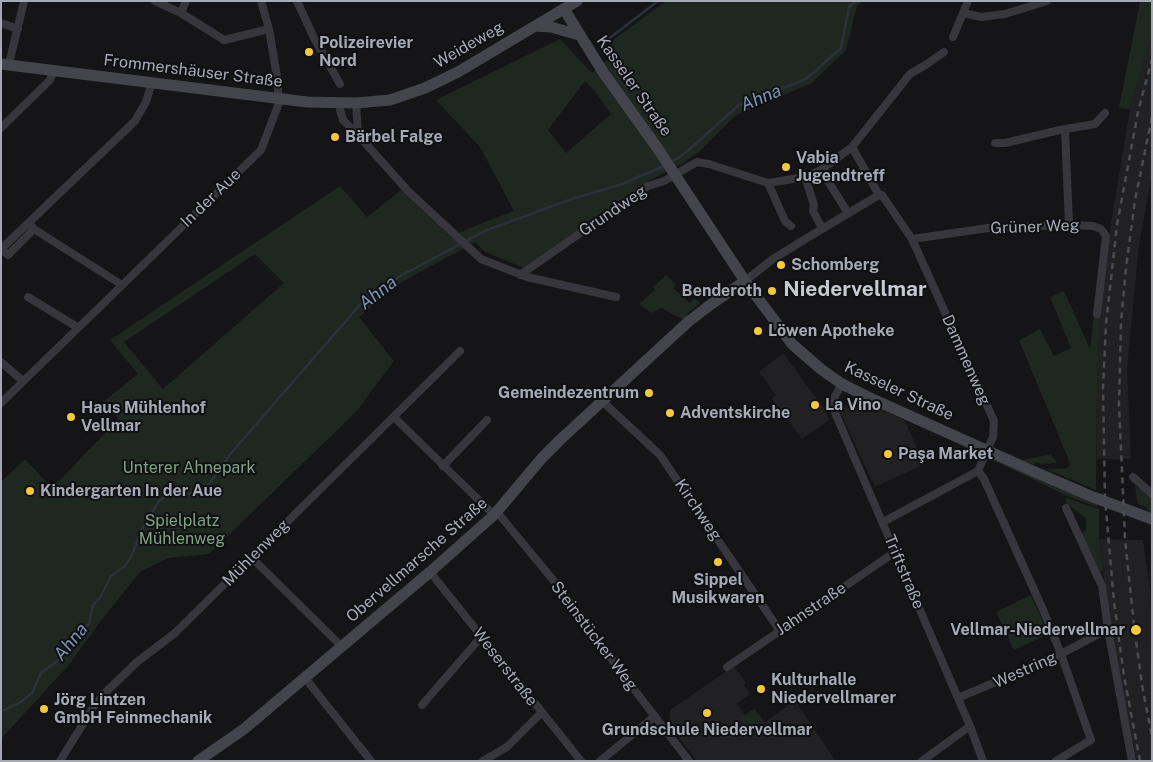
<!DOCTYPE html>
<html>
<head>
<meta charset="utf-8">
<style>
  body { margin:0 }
  #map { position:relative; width:1153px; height:762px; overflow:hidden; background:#151517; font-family:"Public Sans",sans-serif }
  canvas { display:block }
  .frame { position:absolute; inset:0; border:2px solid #a6aab7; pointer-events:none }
</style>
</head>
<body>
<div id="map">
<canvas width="1153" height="762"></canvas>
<div class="frame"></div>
</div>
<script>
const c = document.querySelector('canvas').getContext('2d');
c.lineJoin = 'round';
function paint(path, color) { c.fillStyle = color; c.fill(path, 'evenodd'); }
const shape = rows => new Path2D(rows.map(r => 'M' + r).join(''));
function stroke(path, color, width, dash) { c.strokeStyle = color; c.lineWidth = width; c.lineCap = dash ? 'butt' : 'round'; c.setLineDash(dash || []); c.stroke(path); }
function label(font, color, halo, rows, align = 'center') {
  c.font = font + ' "Public Sans",sans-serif'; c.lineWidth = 4; c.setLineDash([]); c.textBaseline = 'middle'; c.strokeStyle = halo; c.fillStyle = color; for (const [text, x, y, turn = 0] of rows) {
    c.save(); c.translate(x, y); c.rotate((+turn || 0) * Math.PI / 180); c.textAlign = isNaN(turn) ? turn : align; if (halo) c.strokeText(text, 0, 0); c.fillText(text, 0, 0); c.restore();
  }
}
const built = shape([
  [1152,34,1152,174,1139,245,1127,369,1131,459,1097,459,1097,383,1099,324,1111,223,1130,109],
  [783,353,825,410,829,420,802,439,772,399,776,395,759,372],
  [860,400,904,420,925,464,875,487,840,412,844,407],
  [1099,539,1143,540,1150,590,1152,761,1137,761,1136,757,1112,639],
  [734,666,746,683,744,685,750,694,737,704,745,715,754,709,765,722,795,700,836,761,697,761,669,725,670,710]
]);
const green = shape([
  [666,1,863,1,857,6,846,50,812,83,736,115,699,152,682,164,648,181,524,268,485,252,475,242,402,282,359,317,394,361,356,412,209,554,169,558,141,571,103,618,68,666,1,739,1,482,25,459,52,488,119,419,103,402,138,374,110,340,340,186,367,217,401,190,453,239,462,231,514,211,480,147,436,100,560,39,592,73,611,57,605,46],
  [585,81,594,90,611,114,566,153,548,130],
  [255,254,284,283,163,389,124,342],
  [1140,1,1152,1,1152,34,1130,109,1119,108],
  [666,275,676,284,673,288,690,303,694,298,700,303,688,313,684,320,661,308,651,313,639,304,655,290,653,287],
  [1064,291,1090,349,1094,314,1100,315,1097,383,1096,490,1046,469,1068,468,1070,463,1019,340,1040,329,1054,356,1071,348,1050,297],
  [1051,454,1057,463,1041,464,1036,462,1033,465,1022,460],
  [991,457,1097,503,1097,507,1065,495,989,458],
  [1135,486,1144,490,1152,497,1152,514,1144,506,1138,504],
  [1066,498,1099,509,1099,539,1103,571,1098,572,1082,533,1086,530,1086,518,1066,503],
  [1031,595,1048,634,1014,650,996,612],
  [754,709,763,720,753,727,746,723,742,717]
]);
const stream = shape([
  [602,44,658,1],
  [671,162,683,155,739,105,806,79,841,48,849,7,856,1],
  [1,710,4,710,19,703,32,693,41,673,60,659,72,637,89,624,93,605,100,598,111,576,124,567,131,557,143,527,159,501,167,496,199,492,209,484,232,452,365,299,402,275,487,230,572,199,622,184,664,166]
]);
const street = shape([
  [155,1,181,13,224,40,269,29],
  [261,1,269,29,278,83,278,98],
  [297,1,314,38,340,84],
  [181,13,186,1],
  [963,13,981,17,1005,14,1047,1],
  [1,23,18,29],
  [953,37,968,1],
  [9,64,24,1],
  [341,102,340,110,343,120,358,135,408,191,481,259,527,277,616,297],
  [356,103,358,135],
  [1,128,50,80,54,70],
  [1065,129,1069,225],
  [995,143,1005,143,1060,130,1095,124,1105,113],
  [852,147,879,195],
  [821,170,848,213],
  [805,177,814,205,813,211,822,228],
  [768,183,785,221,791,226],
  [29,223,34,229,8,255,1,249,135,121,146,102,152,82],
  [34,229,122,285],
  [912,239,988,228,1069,225,1093,226,1101,229,1106,236,1097,314],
  [520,275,648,186,664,181,697,162,709,164,768,183,805,177,821,170,852,147,910,74,927,64,944,52],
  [745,281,773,259,807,238,879,195,882,195,912,239,994,421,993,437,978,471,883,522],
  [28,297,77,327],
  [1,362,23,381],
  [842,384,835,396,833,408,970,726,983,761],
  [602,401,660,455,780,631],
  [1,403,261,150,281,98],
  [394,417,494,515],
  [443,466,487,420],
  [978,471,984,479,1044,612,1061,654,1091,740,1056,761],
  [1133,477,1152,494],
  [497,512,554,581,630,684,689,761],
  [251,557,342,647],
  [430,572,581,761],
  [1108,629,1132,761],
  [727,667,895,552],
  [305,678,371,761],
  [958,698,1061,654,1108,629,1102,586,1066,508],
  [422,705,481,637],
  [60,761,94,706,108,690,137,662,175,633,460,351],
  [483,761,507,747,541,713],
  [600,761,655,716],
  [922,761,970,726]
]);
const secondary = shape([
  [564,9,603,72,658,149],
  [535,26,551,27,579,35],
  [1,64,307,102,356,103,390,100,425,88,458,72,577,1],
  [685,190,745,281,792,344,822,370,842,384,868,397,1035,472,1093,497,1152,519],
  [198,761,244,729,430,572,494,515,542,458,561,439,688,322,710,305,745,281]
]);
const rail = shape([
  [1152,117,1135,200,1126,268,1121,322,1119,404,1125,539,1134,625,1142,685,1152,737],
  [1140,761,1124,676,1114,602,1105,499,1103,387,1106,324,1117,225,1138,112,1152,59]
]);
const secondaryBridge = shape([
  [658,149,685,190]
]);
const markers = [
  [309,52,5,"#f7ca2d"],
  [335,137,5,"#f7ca2d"],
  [786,167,5,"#f7ca2d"],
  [781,265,5,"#f7ca2d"],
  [772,291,5,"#f7ca2d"],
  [758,331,5,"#f7ca2d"],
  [649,393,5,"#f7ca2d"],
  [815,405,5,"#f7ca2d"],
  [670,413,5,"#f7ca2d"],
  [71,417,5,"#f7ca2d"],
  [888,454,5,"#f7ca2d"],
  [30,491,5,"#f7ca2d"],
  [718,562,5,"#f7ca2d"],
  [1136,630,6,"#f7ca2d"],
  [761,689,5,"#f7ca2d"],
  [44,709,5,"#f7ca2d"],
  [707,713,5,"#f7ca2d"]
];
const poiNames = [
  ["Polizeirevier",319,43],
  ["Nord",319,61],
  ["Bärbel Falge",345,137],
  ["Vabia",796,158],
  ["Jugendtreff",796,176],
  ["Schomberg",791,265],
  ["Benderoth",762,291,"right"],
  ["Löwen Apotheke",768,331],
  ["Gemeindezentrum",639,393,"right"],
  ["La Vino",825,405],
  ["Haus Mühlenhof",81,408],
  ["Vellmar",81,426],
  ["Adventskirche",680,413],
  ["Paşa Market",898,454],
  ["Kindergarten In der Aue",40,491],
  ["Sippel",718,580,"center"],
  ["Musikwaren",718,598,"center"],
  ["Vellmar-Niedervellmar",1125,630,"right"],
  ["Kulturhalle",771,680],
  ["Niedervellmarer",771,698],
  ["Jörg Lintzen",54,700],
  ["GmbH Feinmechanik",54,718],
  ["Grundschule Niedervellmar",707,730,"center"]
];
const streetNames = [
  ["Weideweg",469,45,-30],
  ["Frommershäuser Straße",193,71,7],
  ["Kasseler Straße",634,86,55],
  ["In der Aue",211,198,-44],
  ["Grundweg",613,211,-34],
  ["Grüner Weg",1035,227,-2],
  ["Dammenweg",966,360,66],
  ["Kasseler Straße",899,391,25],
  ["Kirchweg",698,510,56],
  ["Mühlenweg",256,553,-45],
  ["Obervellmarsche Straße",417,560,-41],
  ["Triftstraße",904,572,67],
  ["Jahnstraße",811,609,-34],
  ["Steinstücker Weg",594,636,53],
  ["Weserstraße",505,667,52],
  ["Westring",1025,670,-24]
];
const parkNames = [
  ["Unterer Ahnepark",189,468],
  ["Spielplatz",182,521],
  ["Mühlenweg",182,539]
];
const waterNames = [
  ["Ahna",761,98,-23],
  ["Ahna",378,293,-38],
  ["Ahna",71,642,-51]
];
const districtNames = [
  ["Niedervellmar",855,290]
];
paint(built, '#212124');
paint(green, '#1f2721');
stroke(stream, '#2b323b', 2.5);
stroke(street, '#36363c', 8);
stroke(secondary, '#44454c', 11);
stroke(rail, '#4b4c53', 2.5, [6, 5]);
stroke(secondaryBridge, '#44454c', 11);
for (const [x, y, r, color] of markers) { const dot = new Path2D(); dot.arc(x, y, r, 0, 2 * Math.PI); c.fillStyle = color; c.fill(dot); stroke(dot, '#101012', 2); }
label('bold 16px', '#a6aab7', '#101012', poiNames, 'left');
label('16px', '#a6aab7', '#101012', streetNames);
label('16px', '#7da383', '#101012', parkNames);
label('italic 18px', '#7c93b4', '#101012', waterNames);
label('bold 21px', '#c7c9d3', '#101012', districtNames);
</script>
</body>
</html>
